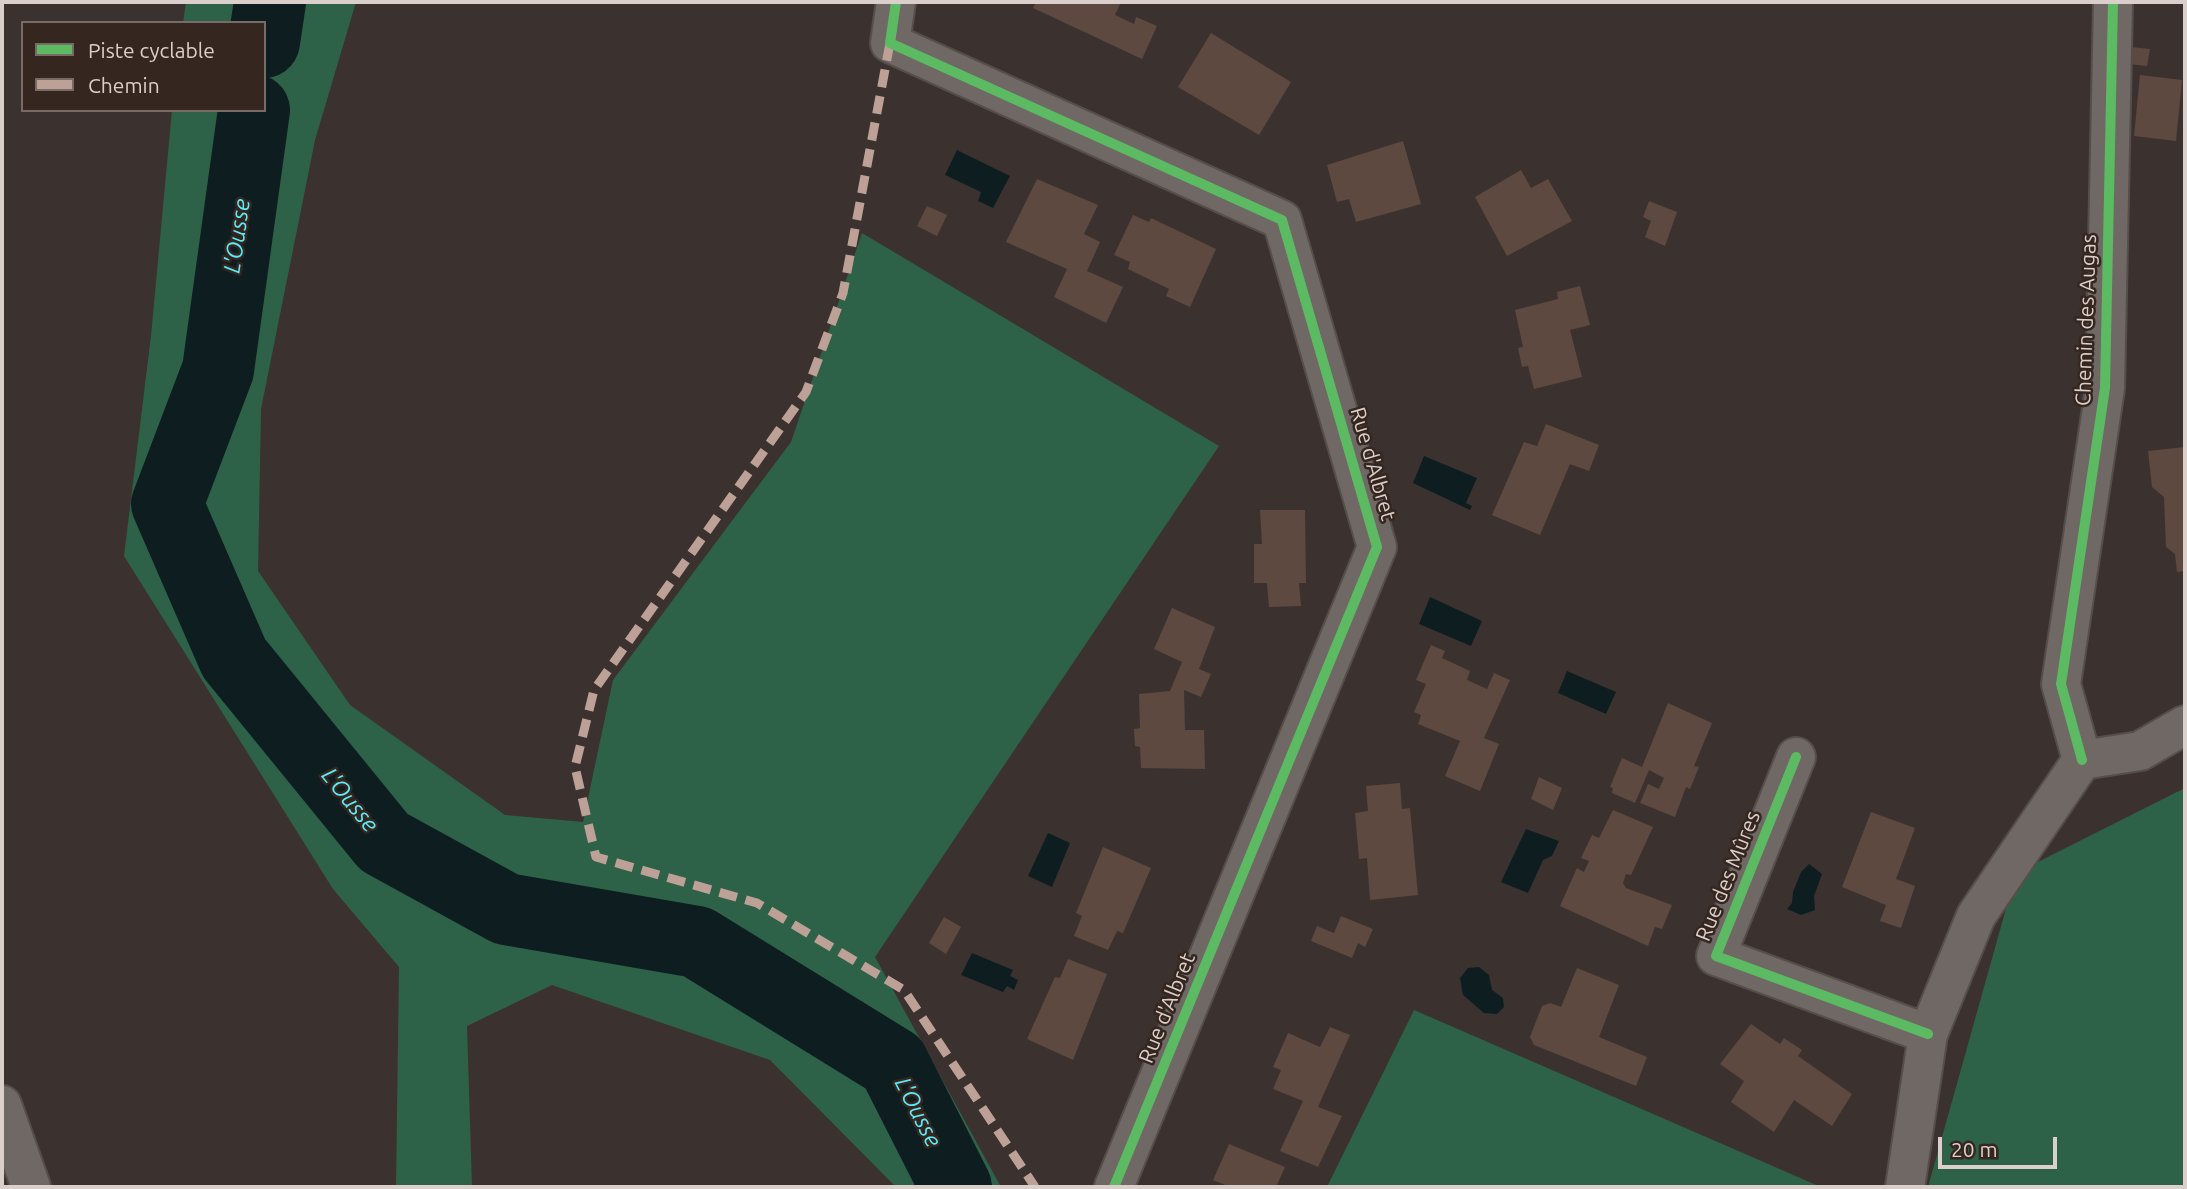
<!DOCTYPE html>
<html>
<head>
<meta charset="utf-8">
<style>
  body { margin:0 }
  #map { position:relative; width:2187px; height:1189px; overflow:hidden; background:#3b322f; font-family:Ubuntu,sans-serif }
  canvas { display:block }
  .frame { position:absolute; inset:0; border:4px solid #dacfca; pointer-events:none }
  .legend { position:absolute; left:21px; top:21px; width:245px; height:91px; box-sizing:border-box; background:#362620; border:2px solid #786a64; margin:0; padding:9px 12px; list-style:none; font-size:21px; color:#dacfca }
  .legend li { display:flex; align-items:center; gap:14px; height:35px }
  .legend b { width:35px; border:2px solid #786a64 }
  .scale { position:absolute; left:1938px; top:1137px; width:119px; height:32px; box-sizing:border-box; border:4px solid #dacfca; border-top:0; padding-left:9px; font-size:21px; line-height:24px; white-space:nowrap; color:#dacfca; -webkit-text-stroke:5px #362620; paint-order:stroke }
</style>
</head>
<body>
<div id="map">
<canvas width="2187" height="1189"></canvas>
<div class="frame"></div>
<ul class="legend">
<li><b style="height:9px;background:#5cba63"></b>Piste cyclable</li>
<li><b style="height:9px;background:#bda197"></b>Chemin</li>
</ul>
<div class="scale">20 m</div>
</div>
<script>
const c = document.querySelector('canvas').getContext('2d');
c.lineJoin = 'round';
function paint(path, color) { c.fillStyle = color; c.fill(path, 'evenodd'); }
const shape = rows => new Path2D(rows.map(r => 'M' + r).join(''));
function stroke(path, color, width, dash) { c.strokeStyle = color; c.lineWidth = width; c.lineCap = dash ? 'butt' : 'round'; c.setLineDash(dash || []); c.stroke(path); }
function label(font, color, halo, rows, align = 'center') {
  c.font = font + ' Ubuntu,sans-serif'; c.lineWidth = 5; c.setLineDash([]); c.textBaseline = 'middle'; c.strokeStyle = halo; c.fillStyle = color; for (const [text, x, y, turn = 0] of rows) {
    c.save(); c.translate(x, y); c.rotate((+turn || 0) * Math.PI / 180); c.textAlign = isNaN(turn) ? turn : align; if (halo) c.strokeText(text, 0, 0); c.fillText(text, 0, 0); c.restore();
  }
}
const green = shape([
  [186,2,356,2,315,140,261,409,258,571,350,705,505,815,583,822,613,680,791,442,862,233,1219,446,875,957,1001,1187,896,1187,770,1060,552,985,467,1026,472,1187,396,1187,399,967,333,889,124,556,151,336,172,110,264,110,264,23,183,23],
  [2185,788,2185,1187,1928,1187,2016,873],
  [1414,1010,1821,1187,1327,1187]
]);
const water = shape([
  [957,150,1010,176,993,208,978,201,981,192,945,175],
  [1424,456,1477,478,1466,503,1472,506,1470,510,1413,483],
  [1430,597,1482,621,1471,646,1419,624],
  [1567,671,1616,692,1606,714,1558,693],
  [1526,829,1559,841,1552,856,1543,860,1528,893,1501,882],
  [1048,833,1070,843,1052,887,1028,876],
  [1809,864,1822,874,1814,896,1815,910,1801,915,1787,909,1792,903,1793,892,1801,872],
  [972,953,1013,970,1010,976,1018,980,1014,990,1007,986,1003,992,961,975],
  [1479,967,1489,975,1492,990,1503,998,1504,1007,1497,1014,1484,1013,1463,995,1460,978,1468,968]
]);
const river = shape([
  [264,42,270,2],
  [254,110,218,370,167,504,234,658,384,842,506,909,697,942,893,1063,956,1187]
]);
const building = shape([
  [1036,2,1121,2,1115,15,1134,24,1136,17,1157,26,1142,59,1033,8],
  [1211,33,1291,82,1259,135,1178,87],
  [2131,47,2150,49,2147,66,2128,64],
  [2140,75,2182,80,2176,141,2134,136],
  [1403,141,1421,204,1356,222,1349,199,1337,202,1327,165],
  [1521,170,1531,188,1548,179,1572,221,1507,256,1475,197],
  [1037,179,1098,205,1084,234,1100,242,1087,271,1123,287,1106,323,1054,297,1067,269,1006,242],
  [1649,201,1677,212,1665,246,1645,237,1651,221,1643,217],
  [927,206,947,215,937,236,917,226],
  [1133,215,1149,222,1151,218,1216,249,1190,307,1166,296,1169,289,1128,269,1130,262,1114,255],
  [1580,286,1590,325,1570,330,1582,377,1534,389,1528,366,1522,367,1518,348,1523,347,1515,310,1558,299,1557,292],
  [1546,424,1599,445,1589,471,1570,464,1540,535,1492,515,1524,442,1537,446],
  [2185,447,2185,571,2177,572,2175,554,2166,547,2164,497,2152,487,2148,451],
  [1260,510,1305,510,1306,583,1299,583,1301,606,1269,607,1267,583,1254,583,1254,544,1262,544],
  [1172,608,1215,627,1199,669,1211,674,1201,697,1184,690,1185,730,1204,730,1205,769,1141,768,1140,747,1135,746,1134,729,1140,728,1139,694,1170,691,1182,662,1154,649],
  [1431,645,1445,651,1442,658,1470,671,1467,680,1487,689,1494,673,1510,680,1484,738,1499,744,1480,791,1445,776,1460,741,1418,724,1421,715,1414,712,1426,684,1416,680],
  [1668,703,1712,723,1694,766,1699,767,1690,789,1686,787,1675,817,1640,803,1648,784,1659,789,1664,778,1649,770,1635,803,1612,793,1613,788,1610,787,1622,758,1642,767],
  [1539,777,1562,788,1553,810,1531,799],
  [1400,783,1402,809,1410,808,1418,895,1370,900,1367,858,1359,859,1355,813,1368,811,1366,786],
  [1613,810,1653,827,1631,875,1626,874,1623,883,1626,888,1672,905,1662,929,1655,927,1648,946,1560,906,1577,868,1584,872,1589,861,1581,858,1592,835,1599,838],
  [1871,812,1915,828,1896,879,1915,886,1901,928,1880,921,1886,905,1842,887],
  [1103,847,1151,868,1123,933,1117,931,1108,950,1074,936,1082,916,1076,913],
  [1341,916,1373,929,1365,947,1358,943,1352,958,1311,941,1317,926,1334,933],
  [944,917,961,927,946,954,929,943],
  [1068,959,1107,974,1073,1060,1027,1039,1055,977,1060,978],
  [1577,968,1619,985,1599,1037,1647,1057,1636,1086,1534,1045,1530,1037,1542,1006,1550,1003,1561,1007],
  [1751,1024,1780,1044,1784,1038,1802,1050,1798,1056,1852,1094,1832,1126,1794,1100,1774,1132,1731,1102,1744,1081,1720,1064],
  [1330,1027,1350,1035,1318,1107,1342,1116,1318,1167,1280,1151,1303,1101,1273,1089,1281,1070,1273,1067,1288,1033,1320,1047],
  [1229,1144,1285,1167,1276,1187,1230,1187,1213,1180]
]);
const street = shape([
  [896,2,890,43,1282,220,1377,547,1114,1187],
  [1796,757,1716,956,1928,1034],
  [2082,760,2061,684,2105,388,2113,2],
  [1905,1187,1928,1034,1976,916,2082,760,2140,751,2185,725]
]);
const secondary = shape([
  [2,1105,31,1187]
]);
const quiet = shape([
  [890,43,843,293,806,392,594,690,575,767,596,857,757,903,904,990,1035,1187]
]);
const cycleway = shape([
  [896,2,890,43,1282,220,1377,547,1114,1187],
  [1796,757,1716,956,1928,1034],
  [2082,760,2061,684,2105,388,2113,2]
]);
const streetNames = [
  ["Chemin des Augas",2086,320,-88],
  ["Rue d'Albret",1373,464,74],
  ["Rue des Mûres",1728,876,-68],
  ["Rue d'Albret",1167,1008,-68]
];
const waterNames = [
  ["L'Ousse",237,236,-82],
  ["L'Ousse",350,800,51],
  ["L'Ousse",918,1112,63]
];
paint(green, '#2e6248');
paint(water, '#0e1e20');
stroke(river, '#0e1e20', 72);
paint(building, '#5d4940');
stroke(street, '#564e4b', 42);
stroke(secondary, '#564e4b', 42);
stroke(street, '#6f6865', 38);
stroke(secondary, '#6f6865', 38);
stroke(quiet, '#bda197', 9, [18, 9]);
stroke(cycleway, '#5cba63', 10);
label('21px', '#dacfca', '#362620', streetNames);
label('italic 23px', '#58edfa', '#362620', waterNames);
</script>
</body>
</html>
